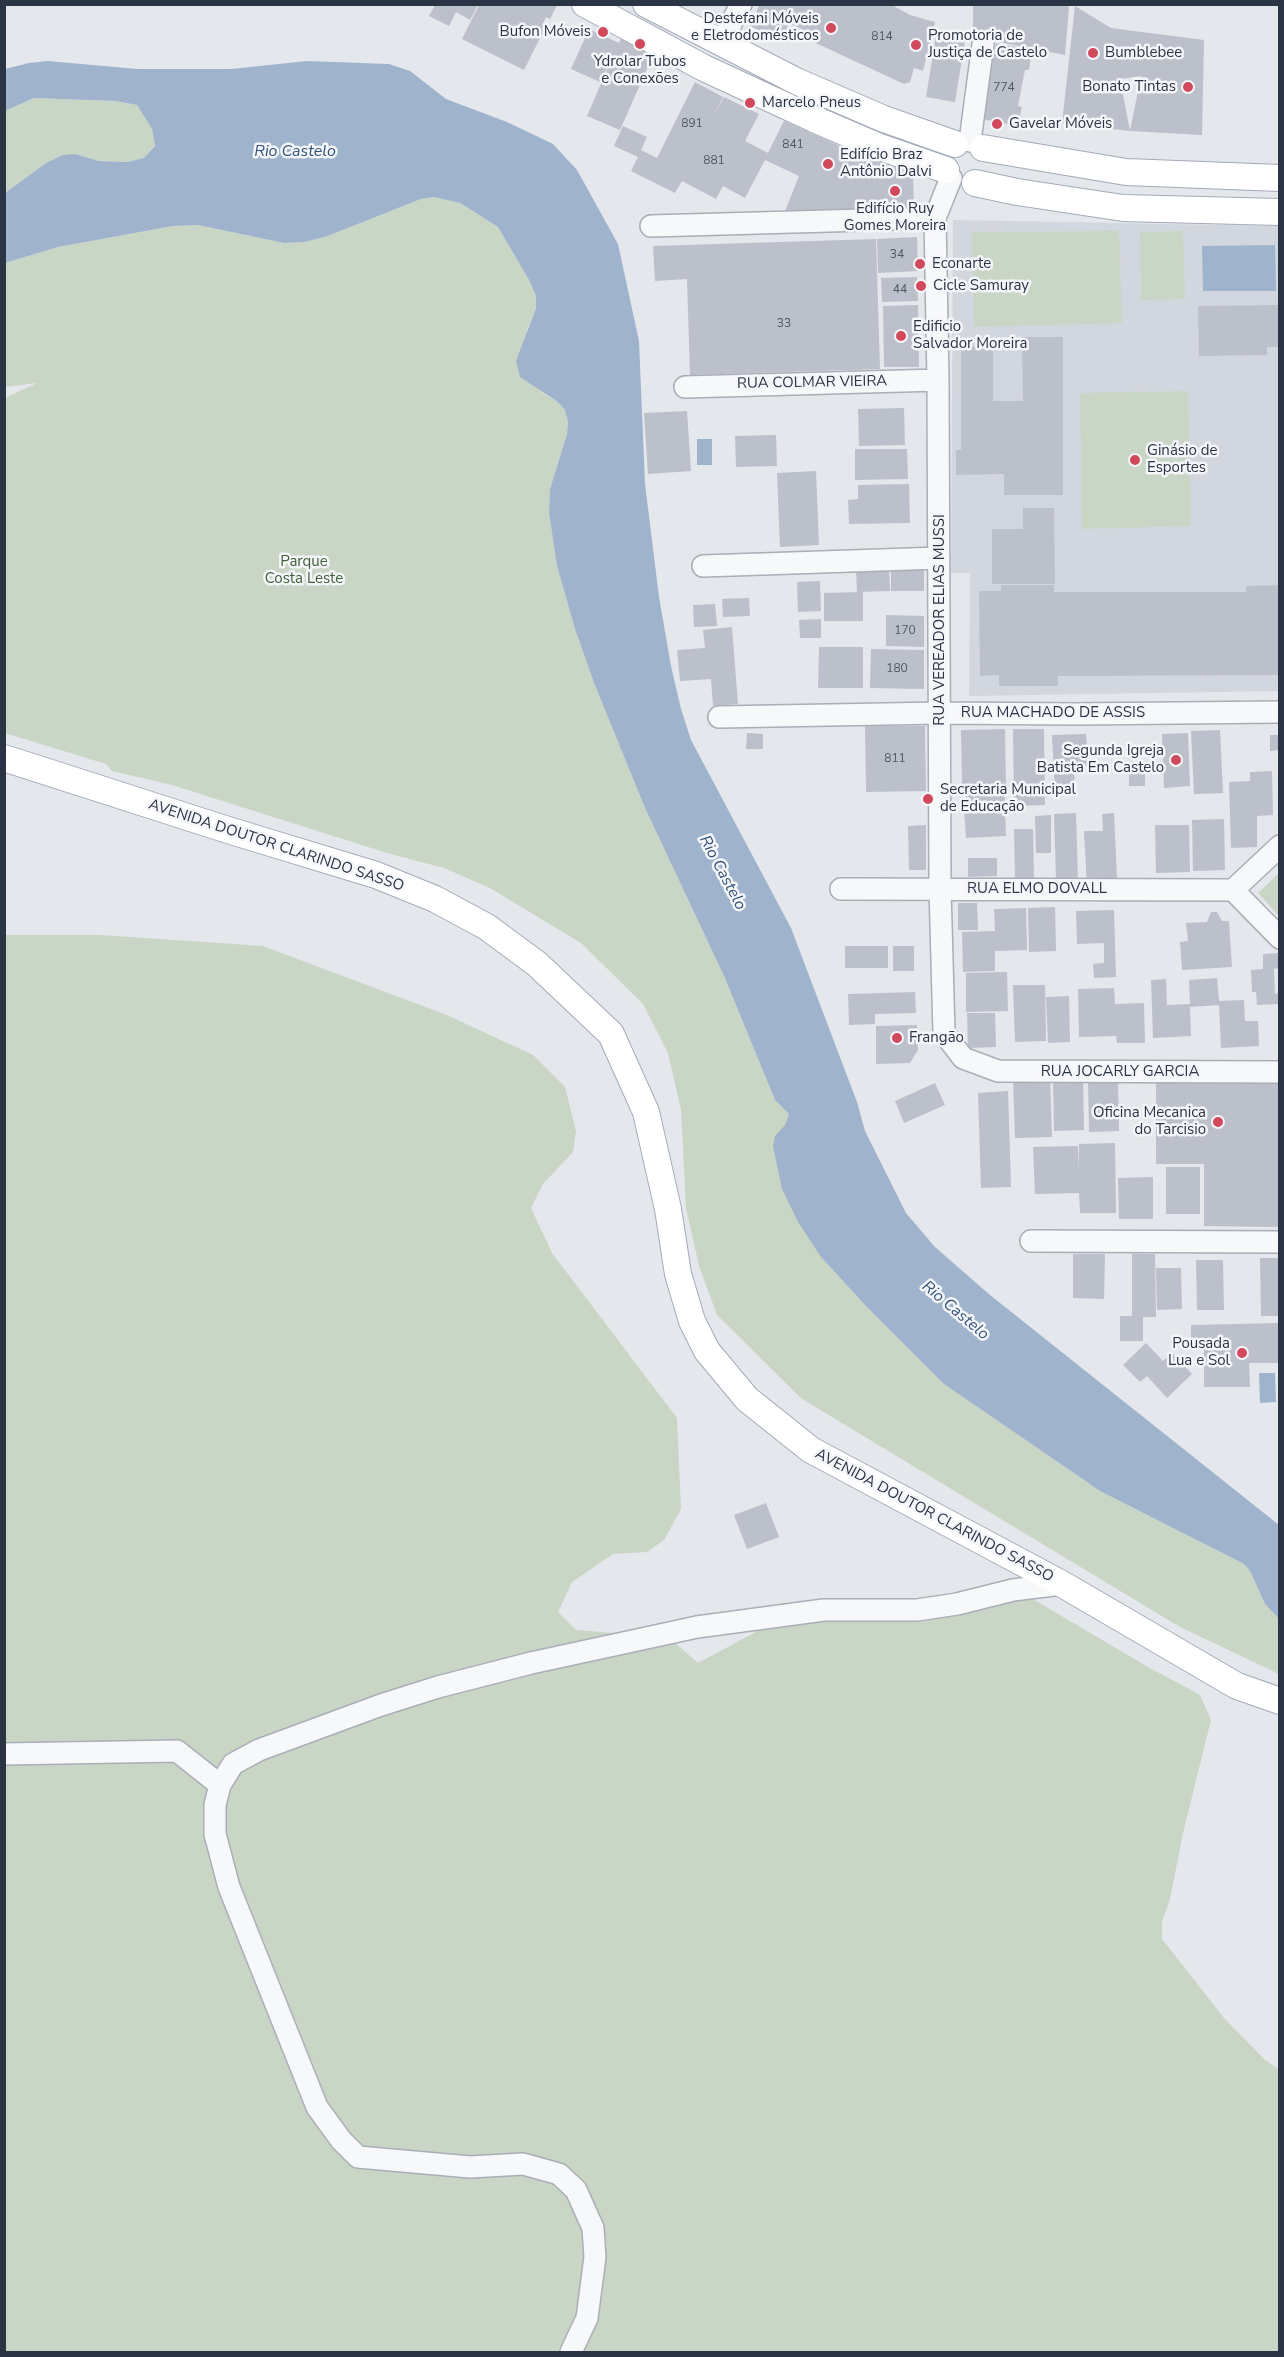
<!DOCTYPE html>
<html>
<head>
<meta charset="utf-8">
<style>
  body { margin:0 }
  #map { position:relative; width:1284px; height:2357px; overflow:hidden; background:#e4e7ec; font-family:"Nunito Sans",sans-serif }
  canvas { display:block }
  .frame { position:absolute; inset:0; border:6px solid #2b3445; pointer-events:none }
</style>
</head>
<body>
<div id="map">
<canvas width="1284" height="2357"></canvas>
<div class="frame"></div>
</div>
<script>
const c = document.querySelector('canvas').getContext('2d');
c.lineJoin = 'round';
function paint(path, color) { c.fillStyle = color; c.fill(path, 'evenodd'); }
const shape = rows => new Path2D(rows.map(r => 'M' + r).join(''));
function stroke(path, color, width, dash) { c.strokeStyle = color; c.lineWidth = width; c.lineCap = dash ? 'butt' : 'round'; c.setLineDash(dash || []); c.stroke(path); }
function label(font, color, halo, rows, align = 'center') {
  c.font = font + ' "Nunito Sans",sans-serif'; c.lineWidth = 5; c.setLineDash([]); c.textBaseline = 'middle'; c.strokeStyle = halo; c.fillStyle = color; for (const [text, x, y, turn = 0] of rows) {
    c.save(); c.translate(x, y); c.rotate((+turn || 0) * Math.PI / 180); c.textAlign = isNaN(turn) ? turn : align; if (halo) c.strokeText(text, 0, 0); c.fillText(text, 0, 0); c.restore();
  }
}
const built = shape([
  [953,220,1279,226,1279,691,969,696,970,573,951,573]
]);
const green = shape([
  [34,98,115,101,137,105,152,129,155,146,144,158,127,162,99,161,75,154,46,163,5,193,5,111],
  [434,197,460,203,498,227,529,280,536,296,536,308,527,330,541,392,558,402,565,410,568,422,567,434,550,489,549,513,557,566,575,629,594,683,645,808,724,976,775,1100,789,1114,785,1126,775,1136,821,1257,865,1305,944,1384,1100,1491,1244,1564,1250,1571,1265,1604,1279,1619,1279,1674,1180,1627,802,1399,717,1315,699,1266,686,1208,681,1110,668,1053,643,1004,581,943,490,888,444,868,387,853,172,785,112,771,106,764,5,733,5,398,37,383,5,387,5,263,58,247,173,226,198,225,284,243,304,242,325,237,421,199],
  [1119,231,1122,323,974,327,972,232],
  [1183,231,1185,299,1141,300,1140,232],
  [1188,391,1191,526,1082,529,1080,393],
  [1279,873,1279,916,1258,893],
  [4,935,100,935,263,946,447,1015,533,1055,565,1087,576,1131,573,1152,543,1184,531,1208,552,1253,677,1418,681,1509,664,1540,647,1552,613,1554,572,1582,558,1612,576,1630,613,1633,644,1631,673,1641,698,1663,795,1611,1031,1598,1148,1667,1200,1695,1211,1720,1183,1833,1170,1899,1162,1922,1162,1939,1224,2018,1265,2060,1279,2069,1279,2352,5,2352]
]);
const water = shape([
  [48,61,137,69,231,69,307,61,389,64,410,71,446,99,507,122,553,144,577,170,618,244,639,341,645,484,659,597,671,666,681,709,691,740,791,928,857,1102,865,1131,906,1213,935,1247,990,1295,1279,1525,1279,1619,1265,1604,1250,1571,1244,1564,1100,1491,944,1384,865,1305,821,1257,798,1222,782,1189,773,1146,775,1136,785,1125,789,1114,775,1100,724,976,645,808,594,683,575,629,557,566,549,513,550,489,567,434,568,422,565,410,558,402,520,377,516,361,536,308,536,296,529,280,498,227,460,203,434,197,421,199,325,237,304,242,284,243,198,225,173,226,58,247,5,263,5,193,46,163,63,155,75,154,99,161,127,162,144,158,155,146,152,129,137,105,115,101,34,98,5,111,5,69,29,63],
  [1275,245,1276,291,1203,291,1202,246],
  [697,439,712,439,712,465,697,465],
  [1259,1373,1275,1373,1276,1402,1260,1403]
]);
const building = shape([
  [760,4,890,4,910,15,935,22,923,71,914,68,910,82,904,84,805,38,808,32,789,23,781,41,750,26],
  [973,4,1064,4,1069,7,1065,55,973,37],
  [435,5,478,5,470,20,456,12,449,26,429,16],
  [479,5,557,5,550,19,546,17,543,24,546,26,524,70,462,39],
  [1075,6,1111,28,1204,40,1202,135,1130,131,1141,76,1120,79,1130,131,1062,123],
  [589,29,619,43,621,39,654,53,620,130,587,116,612,58,600,82,571,69],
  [937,30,966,34,955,102,926,97],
  [996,43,1032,50,1029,70,1025,70,1018,106,1022,107,1018,124,1013,125,982,119],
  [695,82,723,97,714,115,724,97,759,114,745,141,768,153,784,121,856,153,913,174,914,208,785,211,799,176,765,160,745,198,723,186,716,199,682,181,675,193,631,171,638,157,614,146,623,126,647,137,641,150,657,158],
  [917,237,918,271,878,273,877,239],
  [876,239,880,369,690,375,687,279,655,281,653,246],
  [917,277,918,301,882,302,881,278],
  [918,305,919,367,884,367,883,306],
  [1280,305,1280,347,1267,347,1267,355,1199,356,1198,306],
  [1022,337,1063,337,1063,495,1004,495,1004,474,956,475,956,450,961,450,961,347,993,347,993,401,1023,401],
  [904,408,905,445,859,446,858,409],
  [687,411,691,471,648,474,644,413],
  [776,435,777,466,736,467,735,436],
  [855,449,907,449,908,479,855,480],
  [816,471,819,545,780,547,777,473],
  [909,484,910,523,849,524,848,500,858,499,858,485],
  [1023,508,1054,508,1055,584,992,584,992,529,1023,529],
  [889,567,890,591,857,592,856,568],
  [891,567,924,567,924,591,891,591],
  [820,581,821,611,798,612,797,582],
  [1001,585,1054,585,1054,592,1246,592,1246,586,1280,585,1280,675,1058,676,1058,686,999,686,999,675,980,676,979,591,1001,591],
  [863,592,863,621,824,621,824,593],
  [749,598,750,616,723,617,722,599],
  [715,604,717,626,694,627,693,605],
  [886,615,924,616,924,647,886,646],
  [821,619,821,638,800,638,799,620],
  [732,627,738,704,713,706,711,679,680,681,677,650,705,648,703,630],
  [819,647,863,647,863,688,818,688],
  [871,649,924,650,924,689,870,688],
  [865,726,925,726,926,791,866,792],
  [1005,729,1006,785,962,786,961,730],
  [1013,729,1044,729,1045,805,1014,806],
  [1220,730,1223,793,1194,794,1191,731],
  [747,733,763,734,763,749,746,749],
  [1188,733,1190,786,1164,788,1162,734],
  [1086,734,1088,766,1074,767,1075,790,1055,791,1052,735],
  [1270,735,1280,735,1280,750,1270,751],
  [1129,769,1145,769,1145,786,1129,786],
  [1272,771,1273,815,1257,816,1257,847,1231,848,1229,782,1250,781,1250,772],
  [1004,787,1005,804,966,805,965,788],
  [1005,806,1006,836,966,838,964,808],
  [1076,813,1078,880,1056,880,1054,814],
  [1114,813,1117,879,1087,886,1084,831,1103,831,1102,814],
  [1051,815,1051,853,1036,853,1035,816],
  [1224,819,1225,870,1193,871,1192,820],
  [926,825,926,870,909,870,908,826],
  [1155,825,1189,825,1190,872,1156,873],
  [1014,829,1033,829,1034,878,1015,879],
  [968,858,997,858,997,876,968,877],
  [958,903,977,903,978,930,958,930],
  [1055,907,1056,951,1029,952,1028,908],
  [1026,908,1027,950,995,951,995,971,963,972,962,932,995,931,994,909],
  [1114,910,1116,977,1094,978,1093,964,1104,963,1104,943,1077,944,1076,911],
  [1211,912,1217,912,1222,921,1229,921,1232,967,1182,970,1180,942,1188,941,1186,923,1207,922],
  [845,946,888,946,888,968,845,968],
  [893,946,914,946,914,971,893,971],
  [1280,953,1280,968,1274,969,1275,994,1278,993,1279,1004,1257,1005,1256,992,1252,992,1251,970,1263,969,1263,954],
  [1007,972,1008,1011,966,1012,966,973],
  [1217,978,1219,1001,1244,1000,1245,1021,1258,1021,1259,1046,1221,1048,1219,1005,1190,1007,1191,1036,1153,1038,1151,980,1166,979,1167,1005,1190,1004,1189,980],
  [1013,985,1045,985,1046,1041,1015,1042],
  [1114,988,1115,1004,1144,1003,1145,1043,1117,1043,1116,1036,1079,1037,1078,989],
  [915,992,916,1013,875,1014,875,1024,849,1025,848,994],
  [1069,996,1070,1042,1048,1043,1046,997],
  [967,1013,995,1013,996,1047,968,1048],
  [917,1025,918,1050,910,1063,876,1064,876,1026],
  [1013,1077,1050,1077,1052,1137,1015,1138],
  [1083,1077,1084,1130,1054,1131,1053,1078],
  [1118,1078,1119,1131,1089,1132,1088,1079],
  [1156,1079,1280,1079,1280,1227,1204,1226,1204,1164,1156,1164],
  [935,1083,945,1105,904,1123,895,1101],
  [1008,1091,1011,1187,981,1188,978,1093],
  [1115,1143,1116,1213,1080,1213,1079,1193,1035,1194,1033,1147,1078,1146,1079,1172,1079,1144],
  [1166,1167,1200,1167,1200,1214,1166,1214],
  [1153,1177,1153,1219,1119,1219,1118,1178],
  [1073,1254,1105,1254,1104,1299,1073,1298],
  [1132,1254,1155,1254,1156,1317,1143,1317,1143,1341,1120,1341,1120,1316,1132,1316],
  [1260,1258,1280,1258,1280,1316,1261,1316],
  [1196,1260,1223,1260,1224,1310,1197,1310],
  [1156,1268,1181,1268,1182,1309,1157,1310],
  [1280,1323,1280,1363,1249,1363,1250,1387,1204,1387,1204,1344,1191,1344,1191,1325],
  [1146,1343,1163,1361,1172,1353,1192,1374,1167,1398,1147,1376,1140,1382,1123,1365],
  [766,1503,779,1537,747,1549,734,1515]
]);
const minor = shape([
  [721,44,741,4],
  [970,141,983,44],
  [951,178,935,218,938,380,940,888,944,1033,963,1058,998,1071,1280,1072],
  [651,226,935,218],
  [685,387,938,380],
  [703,566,939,558],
  [719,717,940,713,1076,714,1280,712],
  [1280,846,1233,890,1280,938],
  [841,889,1233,890],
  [1031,1241,1280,1242],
  [4,1754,177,1751,220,1785],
  [571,2352,587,2318,595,2257,593,2228,576,2190,559,2174,523,2164,470,2167,358,2157,341,2140,317,2107,229,1887,215,1834,215,1805,220,1785,233,1764,259,1750,381,1705,438,1687,531,1663,697,1627,824,1610,917,1610,957,1604,1013,1590,1062,1584]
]);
const major = shape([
  [585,4,704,68,814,119,877,146,946,170],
  [646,4,796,81,884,119,955,144],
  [983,148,1126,172,1280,178],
  [975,183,1017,192,1123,208,1280,212],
  [4,758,228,830,376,875,435,899,487,927,537,964,611,1034,646,1112,668,1209,678,1274,692,1321,707,1351,747,1399,811,1450,1062,1584,1237,1686,1280,1701]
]);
const markers = [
  [831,28,6,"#d1495b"],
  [603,32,6,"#d1495b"],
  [640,44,6,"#d1495b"],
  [916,45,6,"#d1495b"],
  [1093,53,6,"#d1495b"],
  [1188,87,6,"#d1495b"],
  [750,103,6,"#d1495b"],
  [997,124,6,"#d1495b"],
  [828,164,6,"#d1495b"],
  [895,191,6,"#d1495b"],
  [920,264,6,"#d1495b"],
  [921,286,6,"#d1495b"],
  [901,336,6,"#d1495b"],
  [1135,460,6,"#d1495b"],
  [1176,760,6,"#d1495b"],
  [928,799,6,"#d1495b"],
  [897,1038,6,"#d1495b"],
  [1218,1122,6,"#d1495b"],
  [1242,1353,6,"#d1495b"]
];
const numberNames = [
  ["814",882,37],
  ["774",1004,88],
  ["891",692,124],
  ["841",793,145],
  ["881",714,161],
  ["34",897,255],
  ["44",900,290],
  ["33",784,324],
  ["170",905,631],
  ["180",897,669],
  ["811",895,759]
];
const poiNames = [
  ["Destefani Móveis",819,19,"right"],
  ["e Eletrodomésticos",819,36,"right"],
  ["Bufon Móveis",591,32,"right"],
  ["Promotoria de",928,36],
  ["Justiça de Castelo",928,53],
  ["Bumblebee",1105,53],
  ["Ydrolar Tubos",640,62,"center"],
  ["e Conexões",640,79,"center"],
  ["Bonato Tintas",1176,87,"right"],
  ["Marcelo Pneus",762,103],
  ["Gavelar Móveis",1009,124],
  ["Edifício Braz",840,155],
  ["Antônio Dalvi",840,172],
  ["Edifício Ruy",895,209,"center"],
  ["Gomes Moreira",895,226,"center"],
  ["Econarte",932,264],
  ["Cicle Samuray",933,286],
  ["Edificio",913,327],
  ["Salvador Moreira",913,344],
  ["Ginásio de",1147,451],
  ["Esportes",1147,468],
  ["Segunda Igreja",1164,751,"right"],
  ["Batista Em Castelo",1164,768,"right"],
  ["Secretaria Municipal",940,790],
  ["de Educação",940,807],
  ["Frangão",909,1038],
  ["Oficina Mecanica",1206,1113,"right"],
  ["do Tarcisio",1206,1130,"right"],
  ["Pousada",1230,1344,"right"],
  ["Lua e Sol",1230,1361,"right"]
];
const streetNames = [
  ["RUA COLMAR VIEIRA",812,383,-1],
  ["RUA VEREADOR ELIAS MUSSI",940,620,-90],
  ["RUA MACHADO DE ASSIS",1053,713],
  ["AVENIDA DOUTOR CLARINDO SASSO",276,846,18],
  ["RUA ELMO DOVALL",1037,889],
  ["RUA JOCARLY GARCIA",1120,1072],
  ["AVENIDA DOUTOR CLARINDO SASSO",934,1516,28]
];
const parkNames = [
  ["Parque",304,562],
  ["Costa Leste",304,579]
];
const waterNames = [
  ["Rio Castelo",295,152],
  ["Rio Castelo",722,873,62],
  ["Rio Castelo",955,1311,40]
];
paint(built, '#d2d6de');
paint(green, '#c9d6c5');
paint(water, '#9fb4cc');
paint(building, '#bbc0ca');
stroke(minor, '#a9aeb7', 24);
stroke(major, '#a3abb8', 28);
stroke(minor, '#f7f8fa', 21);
stroke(major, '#fff', 26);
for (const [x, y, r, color] of markers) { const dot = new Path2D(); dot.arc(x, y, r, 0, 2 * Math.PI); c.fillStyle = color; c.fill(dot); stroke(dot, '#f4f6f9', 2); }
label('12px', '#4f5766', null, numberNames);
label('15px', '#2b3445', '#f4f6f9', poiNames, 'left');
label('15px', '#2b3445', '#f4f6f9', streetNames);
label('15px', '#3f6138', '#f4f6f9', parkNames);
label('italic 16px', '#34527a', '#f4f6f9', waterNames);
</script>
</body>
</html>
